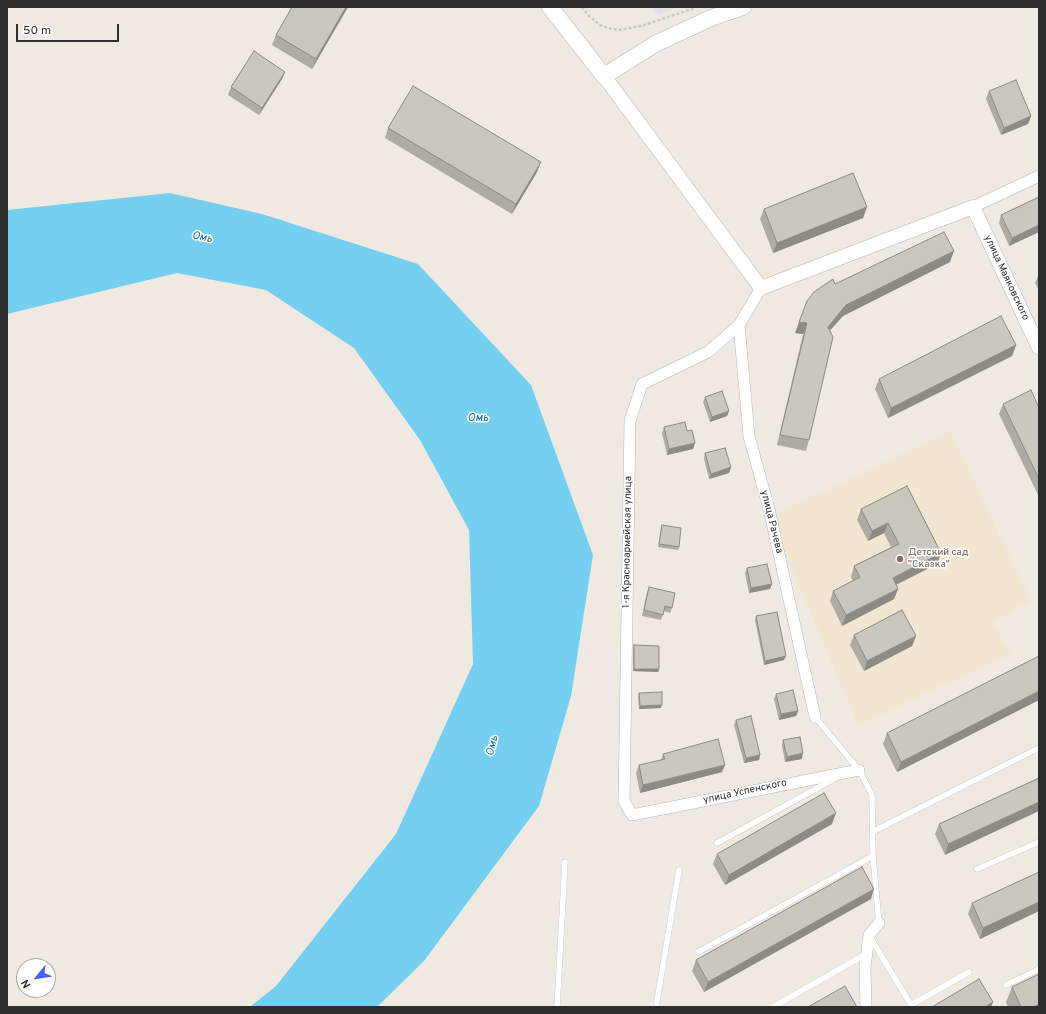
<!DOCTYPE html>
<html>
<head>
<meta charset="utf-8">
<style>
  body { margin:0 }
  #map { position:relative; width:1046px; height:1014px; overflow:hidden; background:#efe9e1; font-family:Overpass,sans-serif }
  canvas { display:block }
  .frame { position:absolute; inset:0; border:8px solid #2e2e2e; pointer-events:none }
  .north { position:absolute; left:16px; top:958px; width:40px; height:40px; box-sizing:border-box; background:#fff; border:1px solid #ababab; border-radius:50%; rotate:240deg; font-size:11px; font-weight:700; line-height:16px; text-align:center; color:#2e2e2e }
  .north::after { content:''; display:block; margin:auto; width:14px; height:18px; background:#4264fb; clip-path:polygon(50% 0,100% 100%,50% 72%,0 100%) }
  .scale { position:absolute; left:16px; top:24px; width:103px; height:18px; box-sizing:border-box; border:2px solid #2e2e2e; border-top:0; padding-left:5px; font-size:12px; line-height:14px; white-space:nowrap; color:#2e2e2e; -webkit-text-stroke:3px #fff; paint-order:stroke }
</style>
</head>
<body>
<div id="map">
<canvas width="1046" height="1014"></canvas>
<div class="frame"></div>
<div class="north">N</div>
<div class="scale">50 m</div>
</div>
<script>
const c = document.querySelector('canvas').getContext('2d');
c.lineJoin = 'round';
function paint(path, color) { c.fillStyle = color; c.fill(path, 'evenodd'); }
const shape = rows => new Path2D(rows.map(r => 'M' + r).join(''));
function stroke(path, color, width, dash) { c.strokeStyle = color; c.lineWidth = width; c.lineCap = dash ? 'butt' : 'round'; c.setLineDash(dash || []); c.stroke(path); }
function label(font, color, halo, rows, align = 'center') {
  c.font = font + ' Overpass,sans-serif'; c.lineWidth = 3; c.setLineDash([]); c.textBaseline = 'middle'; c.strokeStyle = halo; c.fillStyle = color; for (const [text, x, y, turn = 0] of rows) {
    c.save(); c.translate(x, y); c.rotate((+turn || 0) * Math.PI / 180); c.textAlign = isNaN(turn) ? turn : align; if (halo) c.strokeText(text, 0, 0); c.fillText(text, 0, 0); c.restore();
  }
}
const industrial = shape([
  [651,7,678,7,658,15]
]);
const education = shape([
  [950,431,1031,601,991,622,1011,654,858,725,770,517]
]);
const water = shape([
  [170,193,262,214,418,264,531,385,593,555,571,696,539,806,424,961,377,1007,250,1007,276,986,396,834,473,664,469,530,420,440,354,348,266,290,177,273,7,314,7,210]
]);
const path = shape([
  [582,7,589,16,600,25,608,28,619,30,641,26,695,8]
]);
const service = shape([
  [815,717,859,770,872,795,873,856,879,923],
  [872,832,1039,748],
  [717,843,834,779],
  [977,869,1039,842],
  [870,937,911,1005,969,972],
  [698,952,873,856],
  [1006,985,1039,969],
  [557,1007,565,862],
  [656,1007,679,870],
  [773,1007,866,954]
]);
const minor = shape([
  [973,207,1039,176],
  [761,288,739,325,708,352,642,384,630,421,624,801,632,815,859,770],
  [739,325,749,436,769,509,815,717],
  [866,1007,865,967,869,935,879,923]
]);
const tertiary = shape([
  [604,76,761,288,973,207,1039,348]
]);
const secondary = shape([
  [550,7,604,76,655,44,711,18,743,7]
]);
const wall = shape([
  [292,7,348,7,312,69,272,45,276,35],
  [285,72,282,79,259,115,228,95,231,87],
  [989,91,1031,116,1028,124,1001,135,986,99],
  [388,128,537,172,512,214,385,138],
  [1039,197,1039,232,1009,246,999,223,1001,215],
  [867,207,863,218,773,253,760,219,764,209],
  [950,262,843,316,830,330,809,440,806,451,777,445,803,334,795,333,835,284],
  [1039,275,1039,291,1035,283,1038,276],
  [1016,345,1012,356,888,418,875,389,879,379],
  [705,397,729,411,727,416,710,422,703,402],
  [1003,404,1039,408,1039,497,999,414],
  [664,427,687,431,695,443,693,449,667,455,662,433],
  [705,453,731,467,729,473,709,479,704,459],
  [907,486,941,553,937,564,896,585,898,589,894,599,842,626,830,601,833,591,853,581,851,577,854,566,891,547,884,533,868,541,857,520,861,509],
  [662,525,679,547,678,550,658,547,661,528],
  [747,568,772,584,770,589,749,593,745,573],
  [649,587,672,608,670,613,664,611,661,620,642,616,647,592],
  [756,616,784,660,764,665,755,620],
  [854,635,916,636,912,646,864,671,850,645],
  [634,645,659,669,658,672,633,671,633,648],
  [1039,656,1039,700,897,772,883,744,887,733],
  [639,693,661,708,639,709,638,696],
  [776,694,798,711,796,716,779,720,774,699],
  [736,720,760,755,759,760,744,763,734,725],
  [783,740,802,759,785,762,782,746],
  [663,754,722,772,640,793,636,773,639,765,661,760],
  [1039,778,945,855,935,834,939,824],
  [832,824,725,885,713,864,717,854],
  [1039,872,1039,911,980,939,968,914,972,903],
  [871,899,704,992,692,971,696,960],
  [1012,987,1039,1007,1008,1007,1006,1002]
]);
const shadedWall = shape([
  [346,7,348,7,312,69,316,59],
  [285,72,282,79,259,115,262,108],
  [1031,116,1028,124,1001,135,1004,128],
  [541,162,537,172,512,214,516,204],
  [867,207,863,218,773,253,777,243],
  [1039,225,1039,232,1009,246,1012,238],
  [954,251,950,262,843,316,824,337,828,327,846,305],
  [799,322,807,323,803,334,795,333],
  [1016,345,1012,356,888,418,891,408],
  [729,411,727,416,710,422,712,417],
  [695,443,693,449,667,455,669,449],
  [731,467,729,473,709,479,711,474],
  [888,523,884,533,868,541,872,531],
  [941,553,937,564,889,588,893,578],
  [772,584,770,589,749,593,751,588],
  [898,589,894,599,842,626,846,615],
  [916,636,912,646,864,671,867,661],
  [786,656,784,660,764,665,765,661],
  [634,669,659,669,658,672,633,671],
  [1039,691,1039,700,897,772,901,762],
  [662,705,661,708,639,709,640,706],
  [798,711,796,716,779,720,781,714],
  [803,753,802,759,785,762,787,757],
  [760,755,759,760,744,763,746,758],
  [725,765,722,772,640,793,643,785],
  [1039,802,1039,811,945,855,948,844],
  [836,813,832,824,725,885,729,875],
  [874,889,871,899,704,992,708,982],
  [1039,902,1039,911,980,939,983,928],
  [993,1002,991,1007,985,1007],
  [1039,1004,1039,1007,1033,1007]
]);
const building = shape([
  [292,7,346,7,316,59,276,35,292,7],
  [254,51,285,72,262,108,231,87,254,51],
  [1016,80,1031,116,1004,128,989,91,1016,80],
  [413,86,541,162,516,204,388,128,413,86],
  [853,173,867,207,777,243,764,209,853,173],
  [1039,197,1039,225,1012,238,1001,215,1039,197],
  [944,232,954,251,846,305,828,327,833,337,809,440,780,435,807,323,799,322,807,301,814,292,833,279,835,284,944,232],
  [1001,316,1016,345,891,408,879,379,1001,316],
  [1031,390,1039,408,1039,479,1003,404,1031,390],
  [722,391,729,411,712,417,705,397,722,391],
  [685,422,687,431,692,430,695,443,669,449,664,427,685,422],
  [725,448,731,467,711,474,705,453,725,448],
  [907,486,941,553,893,578,898,589,846,615,833,591,860,577,854,566,899,544,888,523,872,531,861,509,907,486],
  [662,525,681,528,679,547,659,544,662,525],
  [767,564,772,584,751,588,747,568,767,564],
  [649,587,675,593,672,608,665,606,663,615,644,610,649,587],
  [902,610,916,636,867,661,854,635,902,610],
  [777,612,786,656,765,661,756,616,777,612],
  [634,645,659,646,659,669,634,669,634,645],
  [1039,656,1039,691,901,762,887,733,1039,656],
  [793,690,798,711,781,714,776,694,793,690],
  [662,692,662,705,640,706,639,693,662,692],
  [751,716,760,755,746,758,736,720,751,716],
  [800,737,803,753,787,757,783,740,800,737],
  [718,739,725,765,643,785,639,765,665,759,663,754,718,739],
  [1039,778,1039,802,948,844,939,824,1039,778],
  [824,793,836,813,729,875,717,854,824,793],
  [862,867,874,889,708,982,696,960,862,867],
  [1039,872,1039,902,983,928,972,903,1039,872],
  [1039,974,1039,1004,1033,1007,1021,1007,1012,987,1039,974],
  [979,979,993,1002,985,1007,932,1007,979,979],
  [845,986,857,1007,808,1007,845,986]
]);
const markers = [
  [900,559,4,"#8d6e63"]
];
const streetNames = [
  ["улица Маяковского",1006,278,65],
  ["улица Рачева",771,522,76],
  ["1-я Красноармейская улица",628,542,-89],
  ["улица Успенского",745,792,-12]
];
const educationNames = [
  ["Детский сад",908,553],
  ["\"Сказка\"",908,565]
];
const waterNames = [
  ["Омь",202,238,12],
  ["Омь",478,419],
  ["Омь",493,746,-76]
];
paint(industrial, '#e3e1e8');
paint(education, '#f0e6d1');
paint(water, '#75cff0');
stroke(service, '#b4b7c1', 6);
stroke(minor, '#b4b7c1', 12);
stroke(tertiary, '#b4b7c1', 15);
stroke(secondary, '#b4b7c1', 17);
stroke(path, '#c9c9c9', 2.5, [3, 2]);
stroke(service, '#fff', 5.5);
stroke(minor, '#fff', 11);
stroke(tertiary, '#fff', 14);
stroke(secondary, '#fff', 16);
paint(wall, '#afaba4');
paint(shadedWall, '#8e8b86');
paint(building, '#cbc7bf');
stroke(building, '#8e8b86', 1);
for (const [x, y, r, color] of markers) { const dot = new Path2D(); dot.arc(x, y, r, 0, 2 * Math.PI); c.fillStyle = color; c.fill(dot); stroke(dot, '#fff', 1.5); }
label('10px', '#2e2e2e', '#fff', streetNames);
label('10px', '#785e54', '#fff', educationNames, 'left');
label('italic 11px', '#0d6fa3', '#fff', waterNames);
</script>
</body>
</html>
